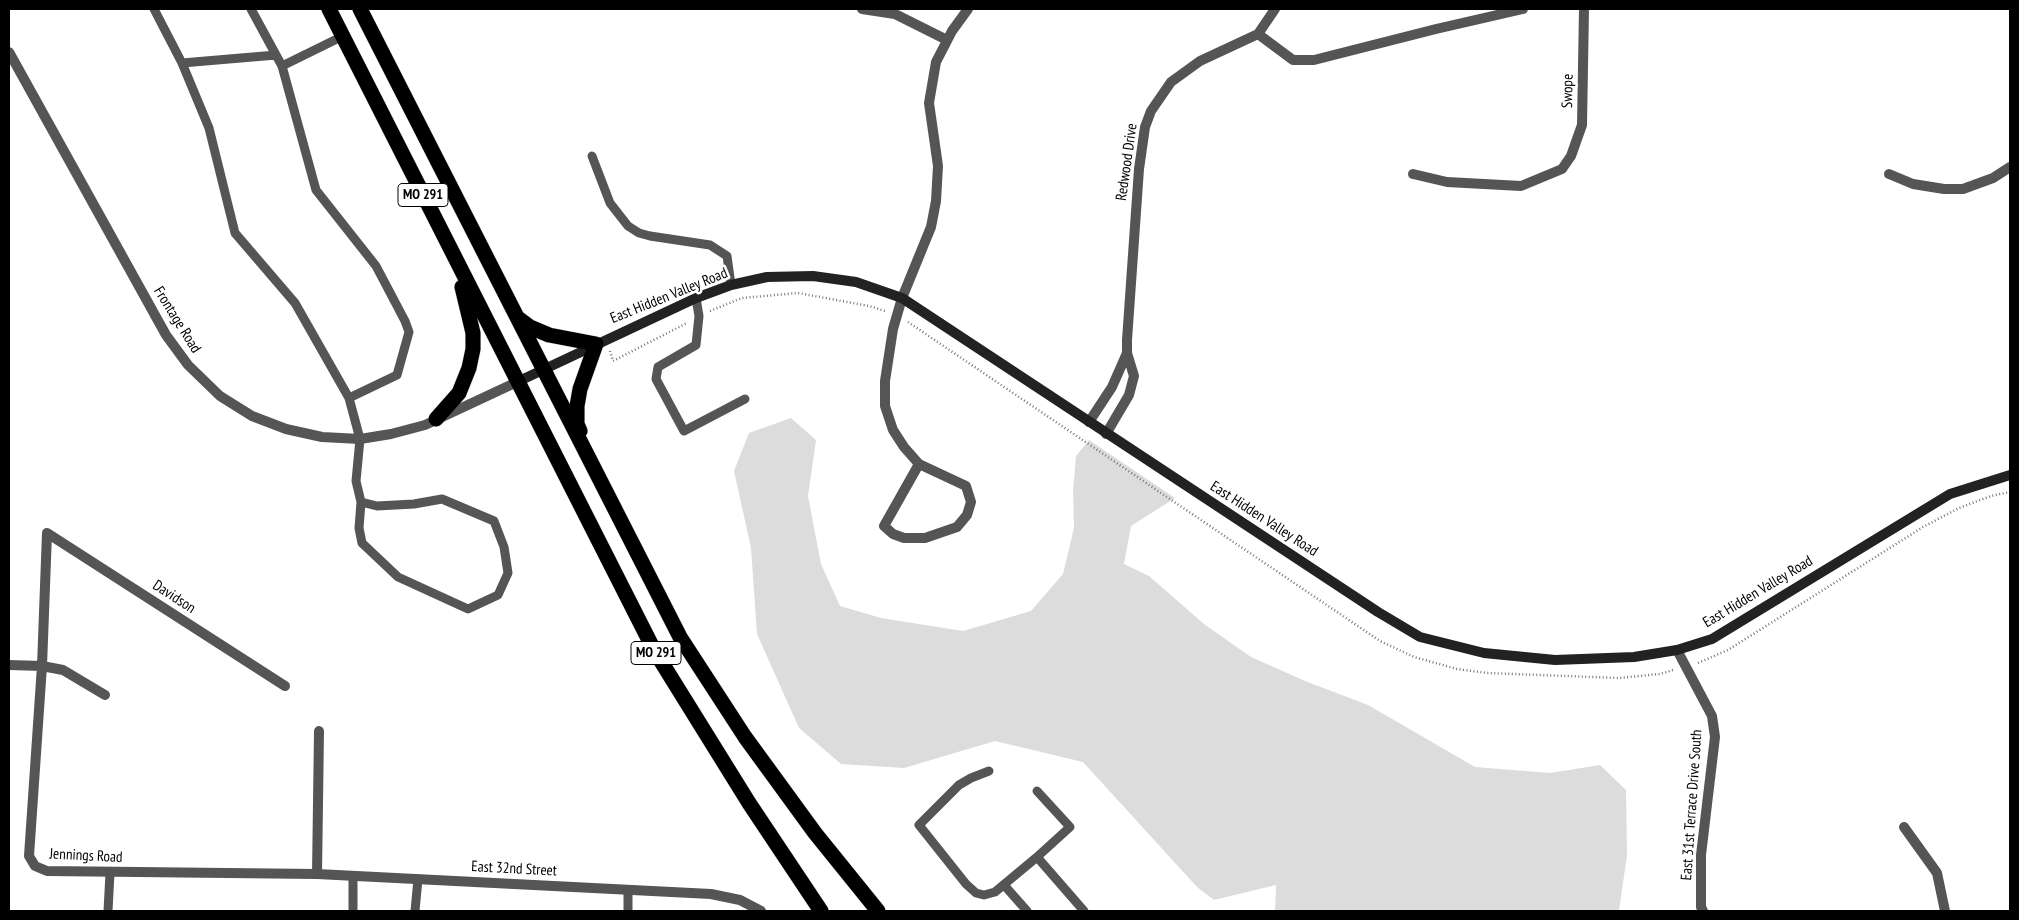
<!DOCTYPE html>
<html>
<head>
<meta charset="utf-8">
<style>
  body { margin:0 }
  #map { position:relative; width:2019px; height:920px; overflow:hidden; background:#fff; font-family:"PT Sans Narrow",sans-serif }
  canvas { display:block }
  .frame { position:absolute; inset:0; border:10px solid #000; pointer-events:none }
</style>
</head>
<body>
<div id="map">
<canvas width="2019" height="920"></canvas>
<div class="frame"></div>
</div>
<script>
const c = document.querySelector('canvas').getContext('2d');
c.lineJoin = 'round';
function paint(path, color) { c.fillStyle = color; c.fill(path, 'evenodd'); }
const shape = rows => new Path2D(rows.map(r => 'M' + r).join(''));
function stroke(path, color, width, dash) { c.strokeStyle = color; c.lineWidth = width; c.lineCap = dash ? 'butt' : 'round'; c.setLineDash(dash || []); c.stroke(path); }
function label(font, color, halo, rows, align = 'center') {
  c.font = font + ' "PT Sans Narrow",sans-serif'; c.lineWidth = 5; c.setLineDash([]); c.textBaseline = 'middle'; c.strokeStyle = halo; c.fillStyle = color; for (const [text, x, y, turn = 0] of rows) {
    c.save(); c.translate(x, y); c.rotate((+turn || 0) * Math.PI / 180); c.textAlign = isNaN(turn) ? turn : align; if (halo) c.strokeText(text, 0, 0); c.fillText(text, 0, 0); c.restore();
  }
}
const green = shape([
  [791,418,816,440,808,496,821,564,840,606,881,618,963,631,1031,611,1063,574,1074,528,1073,491,1076,456,1089,440,1175,498,1131,526,1124,564,1149,576,1204,624,1251,657,1305,681,1368,705,1475,767,1550,773,1600,765,1626,790,1627,855,1619,911,1275,911,1276,885,1214,900,1197,887,1083,762,995,741,904,768,841,764,799,728,757,634,751,548,734,471,749,433]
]);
const path = shape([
  [710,311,742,298,798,293,869,306,885,311],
  [908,322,1380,641,1414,657,1457,669,1487,673,1619,678,1660,674,1673,670],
  [610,351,613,361,687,323],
  [1698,663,1728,650,1923,527,1959,508,1991,496,2010,492]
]);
const lane = shape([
  [154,9,182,63,276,55],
  [251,9,282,66,343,36],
  [182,63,209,128,235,233,295,303,349,398],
  [282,66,316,190,376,266,405,321,409,332,397,375,349,398,360,439,356,481,361,502,359,528,362,543,398,577,468,609,498,595,508,573,504,547,494,521,442,499,414,504,377,506,361,502],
  [592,156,610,203,628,226,639,233,650,236,710,245,727,256,731,285],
  [696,298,699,316,696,345,658,367,656,379,684,431,745,399],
  [989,771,971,778,959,785,919,825,966,884,976,893,984,895,995,892,1037,857,1084,911],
  [1037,857,1070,827,1037,791],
  [1004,885,1027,911],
  [628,890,628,911],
  [108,911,110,873],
  [353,911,353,876],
  [415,911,418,879]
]);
const street = shape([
  [862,9,895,14,947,40],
  [1258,34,1293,60,1314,60,1436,29,1523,9],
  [9,52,166,335,188,365,220,396,252,416,286,429,322,437,360,439,391,434,425,425,517,382],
  [1413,174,1447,182,1521,186,1562,169,1571,156,1582,125,1584,9],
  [1889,174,1913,184,1944,189,1963,189,1993,178,2010,167],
  [1089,422,1112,387,1127,353],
  [1106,434,1129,395,1134,376,1127,353,1127,340,1139,169,1145,127,1151,111,1171,82,1200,61,1258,34,1275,9],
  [919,464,884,526,893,534,904,538,925,538,957,527,967,515,971,502,966,486,919,464,904,447,893,430,885,406,885,381,893,329,902,298,931,227,936,201,938,166,929,103,936,62,952,31,968,9],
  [47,533,42,666,29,856,35,866,47,871,317,874,711,894,740,900,761,911],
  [47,533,285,686],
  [1677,650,1712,716,1715,737,1701,855,1701,907,1703,911],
  [9,665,42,666,63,670,105,695],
  [1904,827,1937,873,1945,911],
  [317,874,319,731]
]);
const secondary = shape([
  [517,382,696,298,731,285,767,277,813,276,856,282,902,298,1378,612,1420,637,1484,653,1555,660,1634,657,1677,650,1712,639,1950,494,2010,475]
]);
const highway = shape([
  [329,9,654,650,749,803,821,911],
  [360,9,680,637,745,737,815,833,878,911],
  [518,318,530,327,549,335,596,344,580,389,577,406,577,424,580,431],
  [436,419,459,393,469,368,473,349,473,333,462,287]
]);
const shields = [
  [423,195,50],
  [656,653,50]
];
const shieldNames = [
  ["MO 291",423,195],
  ["MO 291",656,653]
];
const streetNames = [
  ["Swope",1568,91,-89],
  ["Redwood Drive",1127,162,-82],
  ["East Hidden Valley Road",669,296,-22],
  ["Frontage Road",177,320,58],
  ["East Hidden Valley Road",1264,519,33],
  ["East Hidden Valley Road",1758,592,-31],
  ["Davidson",174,597,33],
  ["East 31st Terrace Drive South",1692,805,-86],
  ["Jennings Road",86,856,3],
  ["East 32nd Street",514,869,3]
];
paint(green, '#dcdcdc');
stroke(highway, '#dbdbdb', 16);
stroke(path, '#777', 2.5, [1, 2.5]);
stroke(lane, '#555', 9);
stroke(street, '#555', 10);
stroke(secondary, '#222', 10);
stroke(highway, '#000', 15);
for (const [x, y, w] of shields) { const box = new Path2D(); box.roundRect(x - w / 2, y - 11.5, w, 23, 4); c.fillStyle = '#fff'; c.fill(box); stroke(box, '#000', 1); }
label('bold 14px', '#000', null, shieldNames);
label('15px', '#000', '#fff', streetNames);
</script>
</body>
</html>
